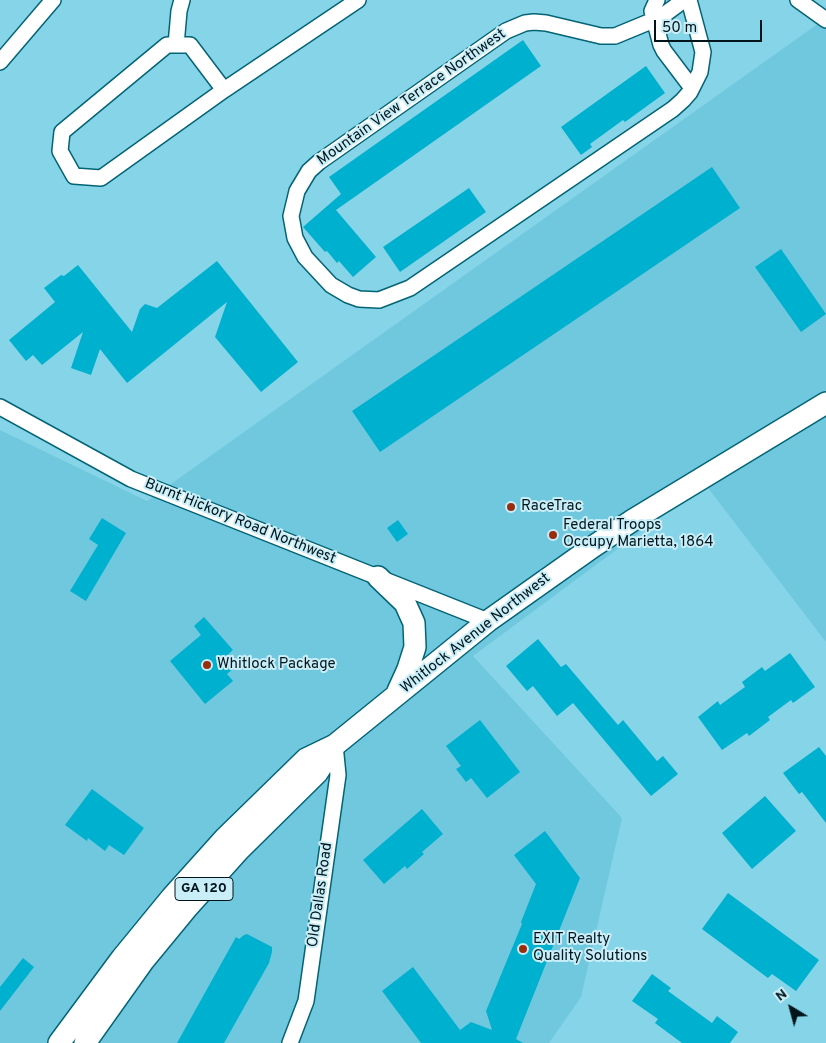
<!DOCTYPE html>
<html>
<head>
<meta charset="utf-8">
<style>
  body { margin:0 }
  #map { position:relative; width:826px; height:1043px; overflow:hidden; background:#86d4e8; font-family:Overpass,sans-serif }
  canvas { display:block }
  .north { position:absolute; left:766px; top:983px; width:50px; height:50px; -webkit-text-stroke:4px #c9eef8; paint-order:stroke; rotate:323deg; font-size:14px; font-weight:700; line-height:20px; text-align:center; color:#00151b }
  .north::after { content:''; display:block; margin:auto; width:18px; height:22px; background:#00151b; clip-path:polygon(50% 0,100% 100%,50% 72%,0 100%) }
  .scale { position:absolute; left:654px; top:20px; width:108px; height:22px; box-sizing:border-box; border:2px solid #00151b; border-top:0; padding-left:6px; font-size:15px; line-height:18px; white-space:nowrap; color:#00151b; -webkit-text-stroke:4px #c9eef8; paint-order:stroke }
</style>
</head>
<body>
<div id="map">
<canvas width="826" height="1043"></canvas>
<div class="north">N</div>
<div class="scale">50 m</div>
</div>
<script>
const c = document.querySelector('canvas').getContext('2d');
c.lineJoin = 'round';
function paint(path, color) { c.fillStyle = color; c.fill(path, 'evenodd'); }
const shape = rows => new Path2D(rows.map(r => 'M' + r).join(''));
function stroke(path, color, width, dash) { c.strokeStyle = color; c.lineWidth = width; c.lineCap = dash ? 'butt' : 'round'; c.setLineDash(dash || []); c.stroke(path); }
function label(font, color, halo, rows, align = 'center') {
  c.font = font + ' Overpass,sans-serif'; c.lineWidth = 4; c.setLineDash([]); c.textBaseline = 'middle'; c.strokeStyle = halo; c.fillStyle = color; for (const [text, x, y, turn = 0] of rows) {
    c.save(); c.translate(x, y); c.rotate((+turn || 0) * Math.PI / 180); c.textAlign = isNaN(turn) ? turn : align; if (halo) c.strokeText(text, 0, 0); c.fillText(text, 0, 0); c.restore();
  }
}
const built = shape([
  [826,18,826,642,705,484,473,656,622,818,581,997,549,1043,0,1043,0,430,147,501]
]);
const building = shape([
  [523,40,541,66,336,210,376,257,353,277,339,261,337,263,327,251,325,252,303,227,341,194,329,177],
  [646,66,665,93,625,122,623,120,590,144,592,147,581,155,561,127],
  [712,167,740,208,380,452,352,411],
  [469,188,486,212,400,272,383,247],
  [781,249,826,314,801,332,755,267],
  [217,261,298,362,261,392,215,337,227,302,127,383,100,349,91,375,71,368,83,332,42,365,33,355,26,361,9,340,55,302,44,288,61,275,64,276,78,265,132,332,140,309,145,304,157,308],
  [102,518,126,533,86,601,70,591,98,545,89,539],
  [398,520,408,534,397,542,387,528],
  [204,617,233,650,226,656,235,667,227,674,233,681,205,704,170,661,201,635,194,626],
  [538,639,561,667,566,664,618,725,623,720,657,761,663,756,678,774,651,796,573,703,557,716,533,686,527,691,506,666],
  [790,653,815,687,793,703,791,700,768,717,770,720,749,736,747,733,722,750,698,717,718,701,720,705,745,687,742,682,762,667,765,671],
  [480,720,520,772,487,798,471,778,466,782,456,769,461,766,446,746],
  [819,747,826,756,826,823,802,792,799,794,783,773],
  [92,789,144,828,124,855,109,845,105,851,88,838,87,841,65,825],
  [765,796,796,831,752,869,722,833],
  [422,809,443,834,422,852,424,854,407,869,405,866,384,884,363,860],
  [545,831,580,878,516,1039,523,1043,421,1043,382,991,413,967,460,1030,471,1022,492,1030,486,1011,522,924,521,922,536,884,514,855],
  [728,893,819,960,796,991,772,974,768,978,702,929],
  [247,934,272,947,272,952,269,963,224,1043,177,1043,236,937,239,939,244,935],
  [23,958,34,967,0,1011,0,987],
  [652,974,671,988,668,991,712,1023,717,1016,738,1032,730,1043,682,1043,655,1023,658,1019,632,1001]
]);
const minor = shape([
  [657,0,652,11,661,45,664,51,692,88],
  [684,0,661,17,615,36,601,36,546,23,534,22,525,23,506,31,319,162,309,171,297,191,291,216,295,238,305,257,331,285,348,295,359,299,379,300,410,288,673,109,683,100,690,92,700,72,703,52,689,0],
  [798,0,826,20],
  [176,45,179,11,182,0],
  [0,62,53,0],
  [224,90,190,45,167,45,62,132,60,151,74,176,101,178,224,90,358,0],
  [0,407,131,479,488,621],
  [290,1043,306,1001,338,775,335,745]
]);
const highway = shape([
  [378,577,405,603,414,623,415,647,408,669,398,691],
  [59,1043,122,958,172,897,225,838,306,759,335,745,488,621,594,546,633,520,826,403],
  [85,1043,144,960,186,909,239,850,317,773,335,745]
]);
const markers = [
  [511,507,5,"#972f0f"],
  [553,535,5,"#972f0f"],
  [207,665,5,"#972f0f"],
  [523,949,5,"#972f0f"]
];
const shields = [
  [204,889,58]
];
const shieldNames = [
  ["GA 120",204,889]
];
const streetNames = [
  ["Mountain View Terrace Northwest",412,98,-35],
  ["Burnt Hickory Road Northwest",240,522,22],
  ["Whitlock Avenue Northwest",476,634,-38],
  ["Old Dallas Road",321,895,-82]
];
const poiNames = [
  ["RaceTrac",521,507],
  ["Federal Troops",563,526],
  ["Occupy Marietta, 1864",563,543],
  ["Whitlock Package",217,665],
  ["EXIT Realty",533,940],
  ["Quality Solutions",533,957]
];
paint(built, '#70c8df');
paint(building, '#00b0cf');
stroke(minor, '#036476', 18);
stroke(highway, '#036476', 24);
stroke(minor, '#fff', 15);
stroke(highway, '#fff', 21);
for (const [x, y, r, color] of markers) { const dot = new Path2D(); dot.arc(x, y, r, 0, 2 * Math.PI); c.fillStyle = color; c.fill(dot); stroke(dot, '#c9eef8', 2); }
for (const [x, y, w] of shields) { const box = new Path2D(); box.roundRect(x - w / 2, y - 11.5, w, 23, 4); c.fillStyle = '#c9eef8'; c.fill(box); stroke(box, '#00151b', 1); }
label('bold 14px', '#00151b', null, shieldNames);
label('15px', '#00151b', '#c9eef8', streetNames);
label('15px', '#00151b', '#c9eef8', poiNames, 'left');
</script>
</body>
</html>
